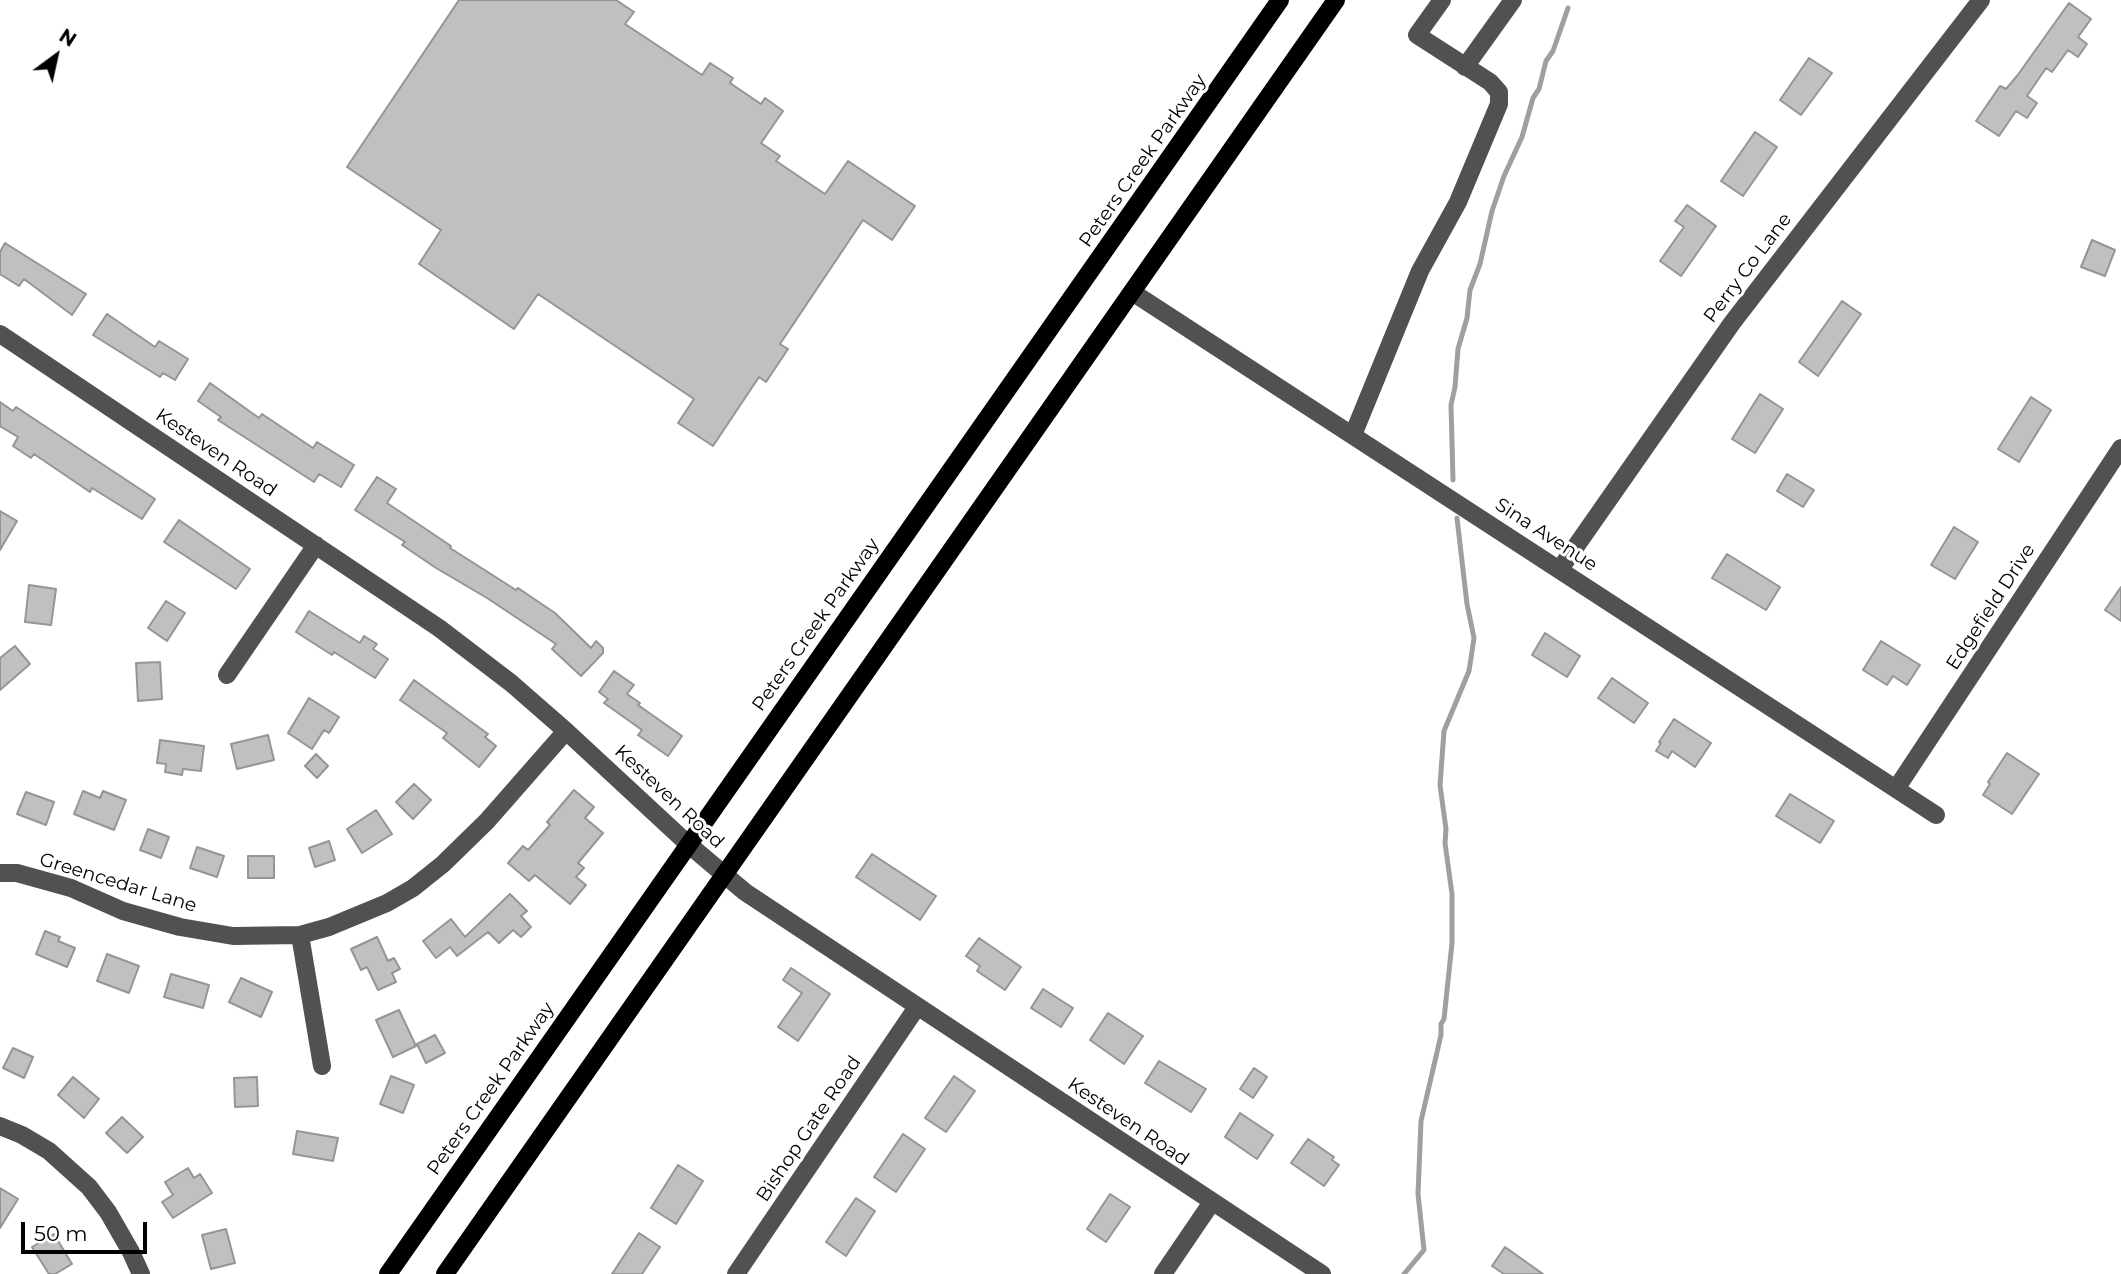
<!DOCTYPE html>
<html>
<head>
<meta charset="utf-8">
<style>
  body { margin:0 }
  #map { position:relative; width:2121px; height:1274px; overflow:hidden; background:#fff; font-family:Montserrat,sans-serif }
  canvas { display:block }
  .north { position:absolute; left:21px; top:21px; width:70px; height:70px; -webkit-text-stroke:5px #fff; paint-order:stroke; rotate:33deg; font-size:19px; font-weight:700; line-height:28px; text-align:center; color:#000 }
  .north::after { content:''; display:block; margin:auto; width:24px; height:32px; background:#000; clip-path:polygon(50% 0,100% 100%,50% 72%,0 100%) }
  .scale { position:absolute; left:21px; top:1222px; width:126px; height:32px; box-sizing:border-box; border:4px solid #000; border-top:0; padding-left:9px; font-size:21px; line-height:24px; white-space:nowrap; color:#000; -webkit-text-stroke:5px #fff; paint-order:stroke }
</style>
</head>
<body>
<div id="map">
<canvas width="2121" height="1274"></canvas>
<div class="north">N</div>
<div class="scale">50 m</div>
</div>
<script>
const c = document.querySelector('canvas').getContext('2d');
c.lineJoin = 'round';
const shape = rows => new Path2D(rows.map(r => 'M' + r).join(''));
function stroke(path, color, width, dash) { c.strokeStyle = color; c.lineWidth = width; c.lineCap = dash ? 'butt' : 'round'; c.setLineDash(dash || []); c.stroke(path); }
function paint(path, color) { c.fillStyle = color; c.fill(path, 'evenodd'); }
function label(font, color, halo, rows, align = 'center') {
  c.font = font + ' Montserrat,sans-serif'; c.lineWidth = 6; c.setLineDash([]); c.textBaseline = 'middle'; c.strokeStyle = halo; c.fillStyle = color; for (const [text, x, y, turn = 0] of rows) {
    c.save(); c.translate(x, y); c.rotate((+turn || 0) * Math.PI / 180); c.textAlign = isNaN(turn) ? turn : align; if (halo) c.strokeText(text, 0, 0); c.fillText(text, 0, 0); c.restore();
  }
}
const stream = shape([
  [1453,480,1451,405,1455,387,1458,349,1467,318,1470,290,1480,264,1492,211,1504,176,1522,137,1533,98,1539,89,1546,61,1553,51,1568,8],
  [1404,1274,1424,1250,1418,1194,1421,1121,1441,1035,1441,1024,1444,1019,1452,943,1452,894,1445,843,1446,829,1440,785,1444,731,1469,671,1474,638,1467,604,1457,518]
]);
const building = shape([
  [459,0,616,0,634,12,625,24,702,75,710,63,733,78,730,83,761,104,765,98,783,111,761,143,780,156,776,161,825,194,848,161,915,206,892,240,863,220,780,344,788,349,766,382,759,377,713,446,678,423,694,399,538,294,514,329,419,264,441,230,347,167,459,0],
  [2069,3,2091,19,2078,37,2087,44,2078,57,2068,50,2052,72,2046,68,2027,96,2037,103,2027,118,2016,111,1999,136,1976,121,2000,86,2006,89,2017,76,2069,3],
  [1809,58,1832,73,1801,115,1780,100,1809,58],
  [1755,132,1777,147,1743,196,1721,181,1755,132],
  [1687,205,1716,226,1681,276,1660,261,1684,227,1675,221,1687,205],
  [2092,240,2115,250,2105,276,2081,267,2092,240],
  [5,243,86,294,72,315,24,279,19,286,0,274,0,252,5,243],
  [1842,301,1861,314,1818,376,1799,362,1842,301],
  [107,314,155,347,159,341,188,359,175,380,163,373,160,377,93,335,107,314],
  [210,383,259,418,262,414,313,448,317,442,354,465,341,487,319,474,314,482,218,420,221,417,198,401,210,383],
  [1760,394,1783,409,1755,453,1732,439,1760,394],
  [2031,397,2051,410,2019,462,1998,449,2031,397],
  [0,402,13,411,16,407,155,499,142,519,92,488,90,492,34,454,31,458,13,446,18,437,0,426,0,402],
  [1787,474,1814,490,1803,507,1777,491,1787,474],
  [377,477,396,489,387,503,451,546,450,548,516,590,518,588,555,613,591,648,596,641,603,648,603,653,581,676,552,649,556,644,487,598,436,568,402,545,405,542,355,510,377,477],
  [0,511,17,521,0,550,0,511],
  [179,520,250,569,236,589,164,542,179,520],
  [1954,527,1978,542,1955,579,1931,565,1954,527],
  [1727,554,1780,587,1766,610,1712,578,1727,554],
  [29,585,56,589,51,625,25,622,29,585],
  [2121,587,2121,621,2105,610,2121,587],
  [166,601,185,613,167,641,148,628,166,601],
  [309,611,360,643,364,636,377,644,373,649,388,659,375,678,334,652,332,655,296,632,309,611],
  [1545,633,1580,656,1567,677,1532,655,1545,633],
  [1881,641,1920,665,1907,685,1893,676,1887,685,1863,670,1881,641],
  [15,646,30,664,0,690,0,658,15,646],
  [160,662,162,699,138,701,136,663,160,662],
  [614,671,634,685,627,694,640,703,638,705,682,736,668,756,638,735,642,730,604,703,608,699,599,692,614,671],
  [1612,678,1648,703,1634,723,1598,698,1612,678],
  [414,680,488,734,485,737,496,746,479,767,443,738,447,733,400,700,414,680],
  [309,698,339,717,329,733,324,730,312,749,288,733,309,698],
  [1674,719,1711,743,1695,767,1672,751,1668,758,1656,751,1661,743,1659,742,1674,719],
  [268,735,274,760,237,769,231,744,268,735],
  [160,740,204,746,201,771,183,769,182,775,165,772,166,764,157,763,160,740],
  [2007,753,2039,774,2012,814,1983,795,1990,784,1988,782,2007,753],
  [316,754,328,766,317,778,305,766,316,754],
  [414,784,431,800,413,819,396,802,414,784],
  [574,790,594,807,585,818,603,833,578,863,584,868,576,877,586,885,570,904,535,875,529,881,508,863,523,846,528,850,550,825,547,822,574,790],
  [83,791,100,798,103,791,126,800,114,830,74,814,83,791],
  [26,792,54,802,46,825,17,814,26,792],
  [1790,794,1834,821,1820,843,1776,816,1790,794],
  [376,810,392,834,362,853,347,829,376,810],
  [148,829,169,837,161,858,140,850,148,829],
  [329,841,335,860,315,867,309,848,329,841],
  [197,847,224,856,217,877,190,868,197,847],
  [872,854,936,896,920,920,856,877,872,854],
  [248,856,274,856,274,878,248,878,248,856],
  [510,894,527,911,521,916,531,927,521,937,513,930,499,943,488,932,457,956,450,947,436,958,423,941,451,919,465,937,510,894],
  [45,931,60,937,58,941,75,948,67,967,36,954,45,931],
  [377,937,388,961,394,958,400,969,392,973,396,982,378,990,367,967,361,970,351,949,377,937],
  [979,938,1021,967,1005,990,977,971,980,966,966,956,979,938],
  [107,954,139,966,129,993,97,981,107,954],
  [791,968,830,994,798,1041,778,1027,802,993,783,980,791,968],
  [171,974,209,985,203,1008,164,997,171,974],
  [241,978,272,992,261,1017,229,1002,241,978],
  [1043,989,1073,1008,1061,1027,1031,1008,1043,989],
  [399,1010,416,1046,393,1057,376,1020,399,1010],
  [1108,1013,1143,1036,1124,1064,1090,1040,1108,1013],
  [435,1035,445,1053,426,1063,417,1044,435,1035],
  [13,1048,33,1057,24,1078,3,1068,13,1048],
  [1159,1061,1206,1089,1191,1112,1145,1083,1159,1061],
  [1254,1068,1267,1077,1253,1098,1240,1089,1254,1068],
  [391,1076,414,1085,403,1113,380,1104,391,1076],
  [954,1076,975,1091,946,1132,925,1118,954,1076],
  [73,1077,99,1099,84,1118,58,1095,73,1077],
  [257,1077,258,1106,235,1107,234,1078,257,1077],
  [1240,1113,1273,1135,1257,1159,1225,1137,1240,1113],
  [122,1117,143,1137,127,1153,106,1133,122,1117],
  [297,1131,338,1138,333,1161,293,1154,297,1131],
  [903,1134,925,1149,896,1192,874,1177,903,1134],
  [1308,1139,1334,1157,1332,1160,1339,1165,1324,1186,1291,1163,1308,1139],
  [678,1165,703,1181,676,1224,651,1208,678,1165],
  [188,1168,194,1178,200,1174,212,1193,173,1218,162,1202,173,1195,165,1182,188,1168],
  [0,1188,18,1199,0,1228,0,1188],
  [1110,1194,1130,1207,1106,1242,1087,1229,1110,1194],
  [856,1198,875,1211,846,1256,826,1242,856,1198],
  [226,1229,235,1263,211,1269,202,1235,226,1229],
  [639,1233,660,1247,642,1274,612,1274,639,1233],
  [54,1234,72,1264,55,1274,49,1274,32,1247,54,1234],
  [1505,1247,1543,1274,1504,1274,1492,1266,1505,1247]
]);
const minor = shape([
  [1465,67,1513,0],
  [1132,292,1936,815],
  [0,334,439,628,511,683,566,731,688,844,745,892,1322,1274],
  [1353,435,1420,271,1458,202,1499,104,1499,92,1490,82,1417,35,1442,0],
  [1560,569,1732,323,1981,0],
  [227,675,316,545],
  [1896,789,2121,448],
  [0,873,17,873,71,888,123,911,180,927,233,936,300,935,329,927,387,903,413,888,443,864,487,821,566,731],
  [300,935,322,1066],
  [0,1126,22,1135,49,1151,89,1187,108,1212,131,1252,141,1274],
  [736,1274,917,1007],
  [1163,1274,1212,1202]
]);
const major = shape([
  [388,1274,1280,0],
  [445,1274,1336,0]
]);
const streetNames = [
  ["Peters Creek Parkway",1143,161,-55],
  ["Perry Co Lane",1748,268,-53],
  ["Kesteven Road",216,453,34],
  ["Sina Avenue",1546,535,33],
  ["Edgefield Drive",1991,607,-57],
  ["Peters Creek Parkway",816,625,-55],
  ["Kesteven Road",669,797,43],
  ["Greencedar Lane",118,883,17],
  ["Peters Creek Parkway",491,1089,-55],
  ["Kesteven Road",1128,1122,34],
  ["Bishop Gate Road",809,1129,-56]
];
stroke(stream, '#9f9f9f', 5);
paint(building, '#c0c0c0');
stroke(building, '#959595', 2);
stroke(minor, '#515151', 18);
stroke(major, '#000', 18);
label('19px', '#000', '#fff', streetNames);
</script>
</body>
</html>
